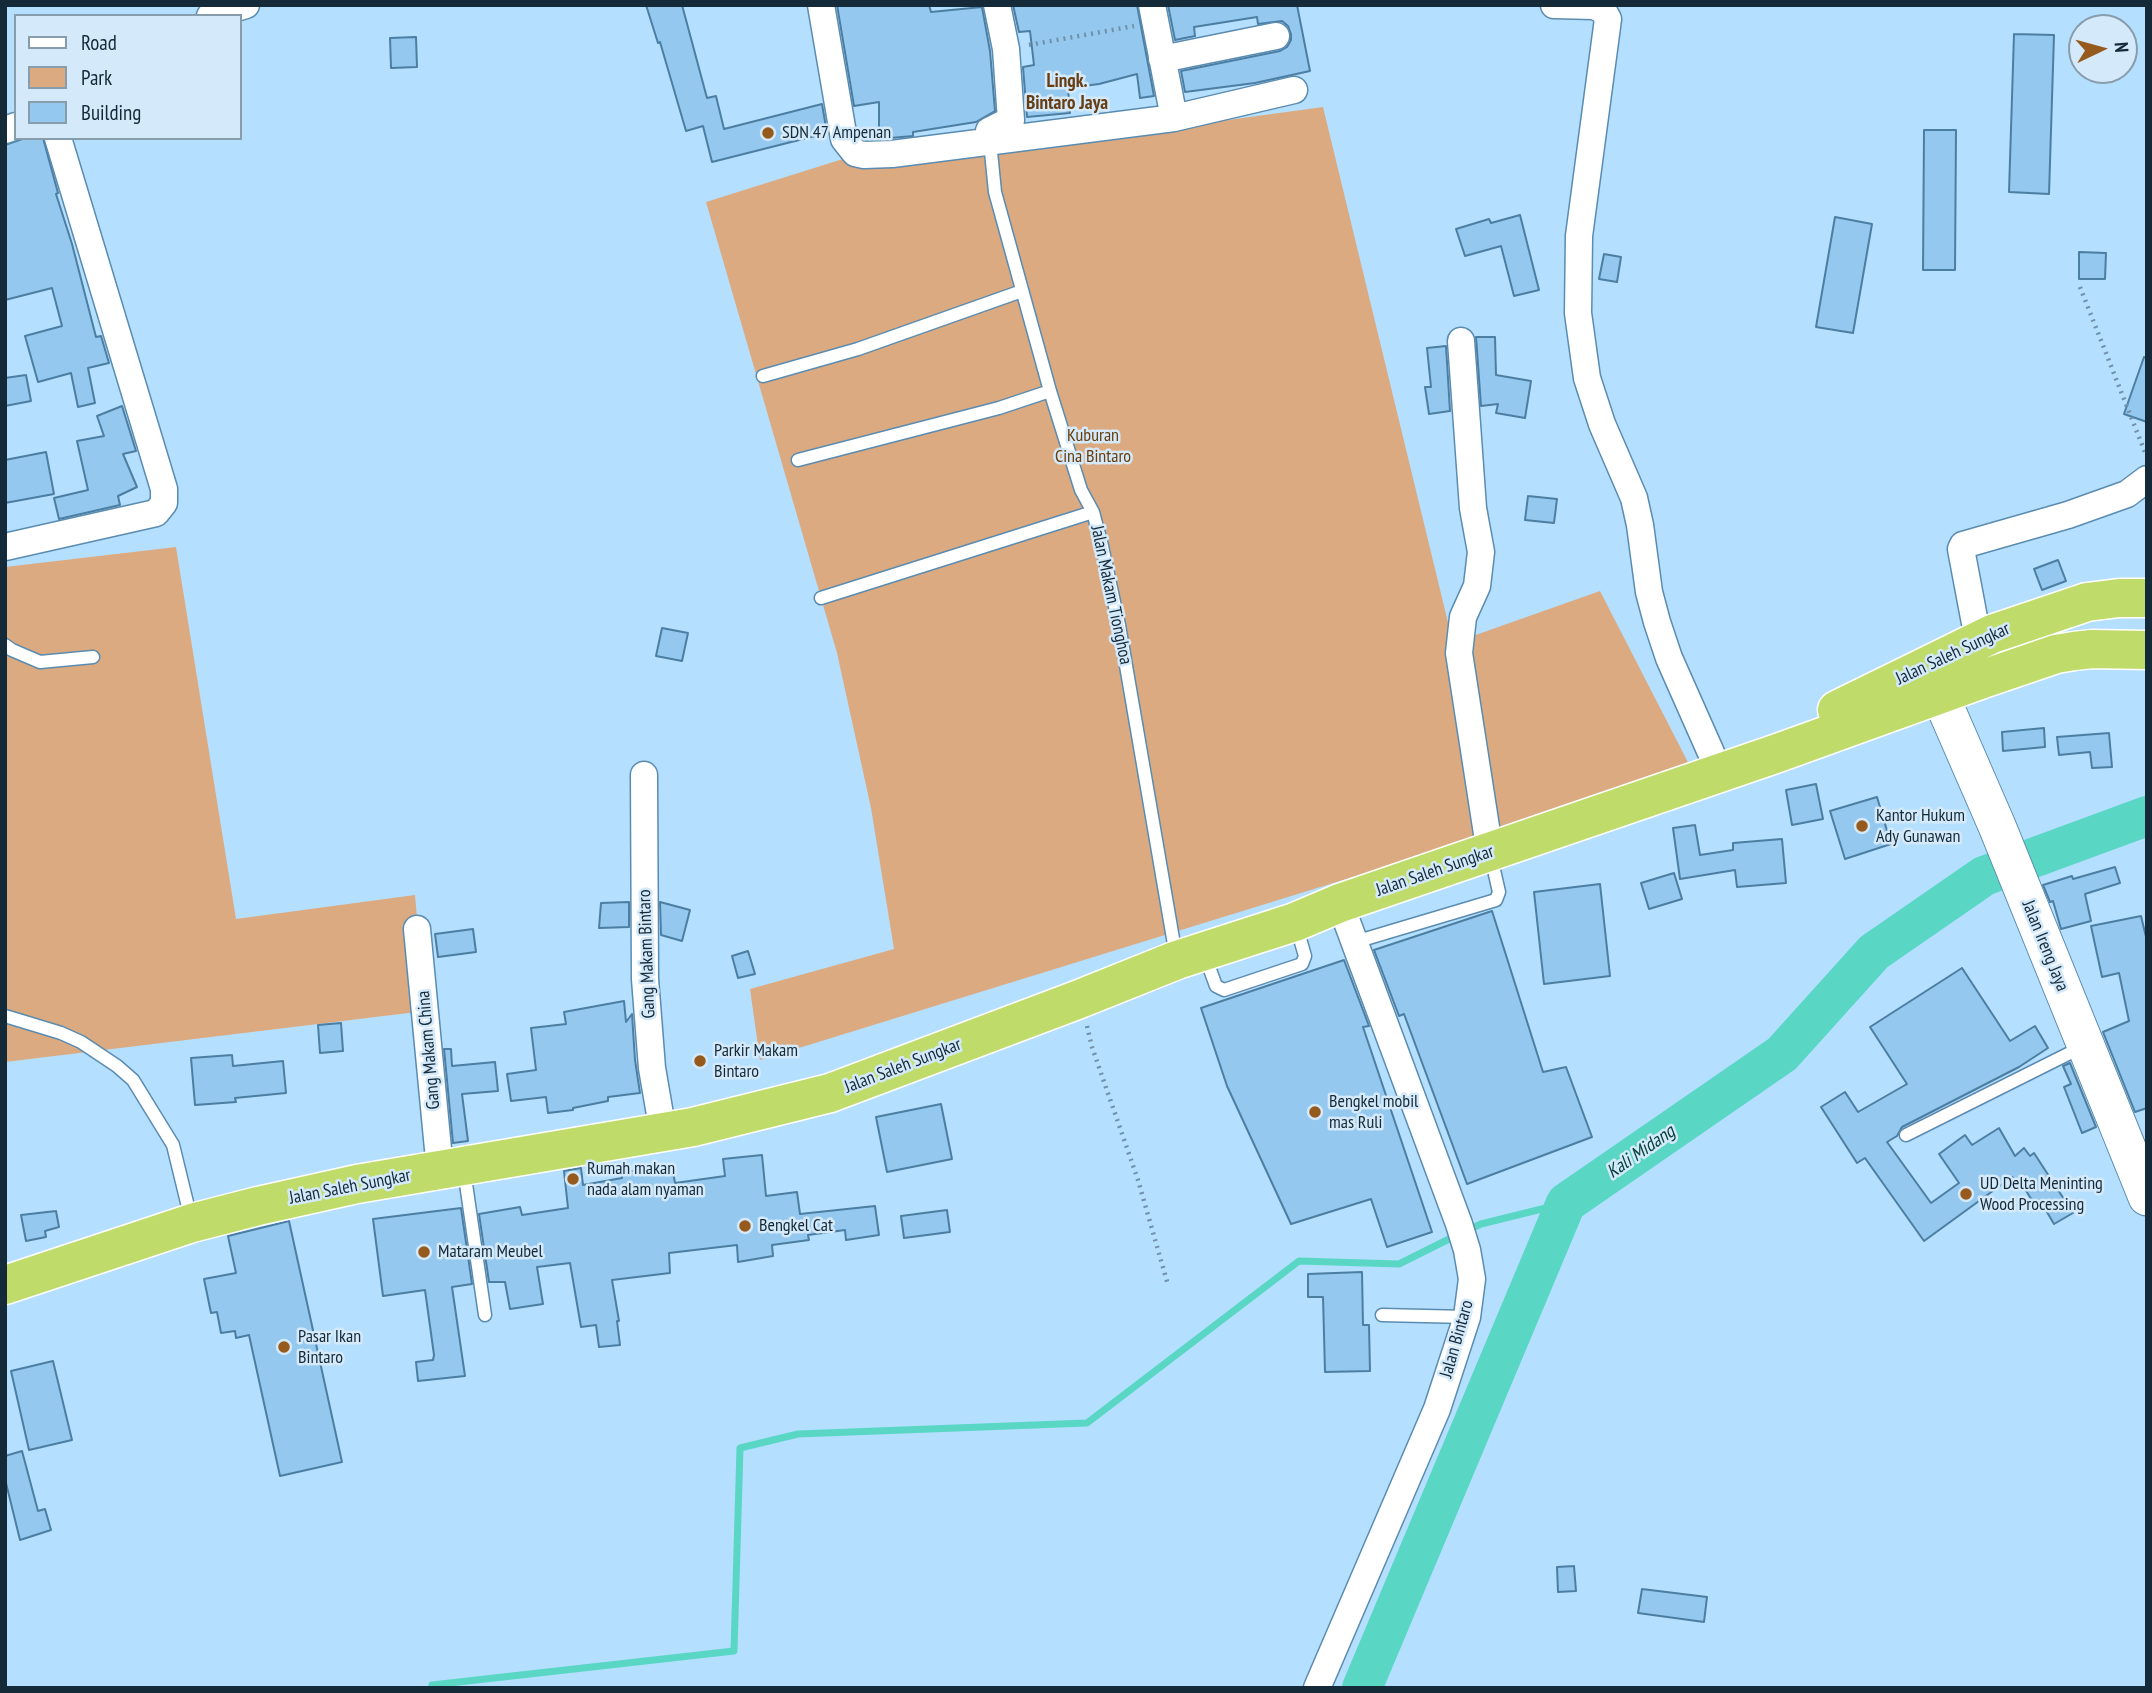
<!DOCTYPE html>
<html>
<head>
<meta charset="utf-8">
<style>
  body { margin:0 }
  #map { position:relative; width:2152px; height:1693px; overflow:hidden; background:#b5dfff; font-family:"PT Sans Narrow",sans-serif }
  canvas { display:block }
  .frame { position:absolute; inset:0; border:7px solid #152a39; pointer-events:none }
  .legend { position:absolute; left:14px; top:14px; width:228px; height:126px; box-sizing:border-box; background:#d4e9f9; border:2px solid #889dac; margin:0; padding:9px 12px; list-style:none; font-size:21px; color:#152a39 }
  .legend li { display:flex; align-items:center; gap:14px; height:35px }
  .legend b { width:35px; border:2px solid #889dac }
  .north { position:absolute; left:2068px; top:14px; width:70px; height:70px; box-sizing:border-box; background:#d4e9f9; border:2px solid #889dac; border-radius:50%; rotate:85deg; font-size:19px; font-weight:700; line-height:28px; text-align:center; color:#152a39 }
  .north::after { content:''; display:block; margin:auto; width:24px; height:32px; background:#965a1c; clip-path:polygon(50% 0,100% 100%,50% 72%,0 100%) }
</style>
</head>
<body>
<div id="map">
<canvas width="2152" height="1693"></canvas>
<div class="frame"></div>
<ul class="legend">
<li><b style="height:9px;background:#fff"></b>Road</li>
<li><b style="height:19px;background:#dcaa80"></b>Park</li>
<li><b style="height:19px;background:#94c8ef"></b>Building</li>
</ul>
<div class="north">N</div>
</div>
<script>
const c = document.querySelector('canvas').getContext('2d');
c.lineJoin = 'round';
function paint(path, color) { c.fillStyle = color; c.fill(path, 'evenodd'); }
const shape = rows => new Path2D(rows.map(r => 'M' + r).join(''));
function stroke(path, color, width, dash) { c.strokeStyle = color; c.lineWidth = width; c.lineCap = dash ? 'butt' : 'round'; c.setLineDash(dash || []); c.stroke(path); }
function label(font, color, halo, rows, align = 'center') {
  c.font = font + ' "PT Sans Narrow",sans-serif'; c.lineWidth = 5; c.setLineDash([]); c.textBaseline = 'middle'; c.strokeStyle = halo; c.fillStyle = color; for (const [text, x, y, turn = 0] of rows) {
    c.save(); c.translate(x, y); c.rotate((+turn || 0) * Math.PI / 180); c.textAlign = isNaN(turn) ? turn : align; if (halo) c.strokeText(text, 0, 0); c.fillText(text, 0, 0); c.restore();
  }
}
const green = shape([
  [1323,107,1453,643,1600,591,1693,772,760,1060,750,989,894,949,871,808,837,653,706,202,846,158,914,163],
  [176,547,236,919,415,895,425,1011,5,1062,5,567]
]);
const stream = shape([
  [1468,1230,1481,1224,1566,1203],
  [432,1688,432,1685,734,1651,740,1448,798,1434,1087,1423,1299,1261,1399,1264,1457,1235]
]);
const river = shape([
  [1362,1688,1566,1203,1782,1054,1874,952,1984,876,2147,816]
]);
const building = shape([
  [646,5,682,5,707,98,716,96,724,129,822,104,827,133,712,162,703,126,686,131,660,42,658,43,646,5],
  [837,5,929,5,931,12,982,7,990,51,995,111,976,122,913,132,913,136,879,139,879,102,854,106,837,5],
  [1013,5,1137,5,1154,96,1140,98,1137,74,1099,84,1068,88,1070,113,1027,117,1023,67,1034,65,1030,31,1019,32,1013,5],
  [1168,5,1297,5,1310,71,1255,83,1185,92,1181,71,1280,51,1287,47,1291,40,1291,34,1288,26,1282,21,1258,24,1257,17,1194,27,1195,36,1175,40,1168,5],
  [2014,34,2054,35,2049,194,2009,192,2014,34],
  [416,37,417,67,391,68,390,38,416,37],
  [1924,130,1956,130,1955,270,1923,270,1924,130],
  [25,138,43,138,58,193,56,194,72,244,96,337,101,336,109,363,88,368,95,403,78,407,71,373,38,382,25,336,62,326,52,288,5,300,5,145,25,138],
  [1520,215,1539,290,1514,296,1501,246,1465,256,1456,229,1489,219,1491,223,1520,215],
  [1835,217,1872,224,1853,333,1816,327,1835,217],
  [2079,252,2106,253,2105,279,2079,279,2079,252],
  [1604,254,1621,257,1617,282,1599,279,1604,254],
  [1476,337,1495,337,1496,375,1531,381,1525,418,1496,413,1498,404,1481,406,1476,337],
  [1446,346,1450,411,1429,414,1425,387,1431,387,1427,348,1446,346],
  [2144,357,2147,358,2147,422,2124,414,2144,357],
  [26,375,31,401,5,406,5,378,26,375],
  [122,406,136,451,123,454,137,487,118,496,120,505,59,519,54,498,88,490,77,441,104,436,97,416,122,406],
  [46,452,54,494,5,503,5,460,46,452],
  [1528,496,1557,499,1554,523,1525,520,1528,496],
  [2058,560,2066,581,2042,590,2034,569,2058,560],
  [662,628,688,633,682,661,656,656,662,628],
  [2044,728,2045,747,2003,751,2002,732,2044,728],
  [2109,733,2112,767,2092,768,2090,752,2059,755,2057,737,2109,733],
  [1816,784,1823,819,1792,825,1786,790,1816,784],
  [1877,797,1891,844,1845,859,1830,811,1877,797],
  [1695,825,1700,855,1733,850,1733,843,1782,839,1786,883,1737,887,1735,870,1680,879,1673,828,1695,825],
  [2115,867,2120,883,2085,894,2091,921,2061,929,2053,901,2050,902,2043,885,2072,876,2073,879,2115,867],
  [1674,873,1682,899,1649,909,1641,883,1674,873],
  [1600,884,1610,976,1544,984,1534,892,1600,884],
  [629,902,629,927,599,928,601,903,629,902],
  [660,902,690,910,682,941,661,935,660,902],
  [1492,911,1543,1072,1566,1067,1592,1137,1467,1184,1404,1014,1399,1016,1374,950,1492,911],
  [2141,916,2147,941,2147,1108,2135,1112,2103,1032,2129,1021,2119,973,2102,977,2091,926,2141,916],
  [473,929,476,952,438,957,435,934,473,929],
  [748,951,755,974,738,978,732,956,748,951],
  [1344,960,1369,1026,1363,1027,1432,1232,1387,1247,1371,1199,1291,1224,1227,1086,1201,1008,1344,960],
  [1962,968,2010,1041,2035,1026,2048,1048,2019,1067,1902,1127,1897,1136,1887,1142,1931,1203,1959,1183,1939,1154,1965,1135,1972,1145,1999,1128,2015,1156,2024,1148,2030,1156,2034,1153,2073,1213,2054,1224,2044,1207,2038,1210,2020,1181,2017,1183,2012,1177,1924,1241,1865,1158,1857,1163,1821,1107,1845,1092,1858,1112,1907,1084,1870,1027,1962,968],
  [624,1001,626,1022,632,1014,635,1060,640,1093,608,1097,608,1101,573,1108,573,1110,548,1113,546,1097,511,1101,507,1074,536,1070,531,1028,566,1024,564,1012,624,1001],
  [341,1023,343,1051,320,1053,318,1025,341,1023],
  [444,1049,451,1049,452,1066,495,1062,498,1091,462,1094,468,1141,453,1143,444,1049],
  [232,1055,233,1066,283,1061,286,1093,235,1098,236,1102,195,1105,191,1058,232,1055],
  [2070,1063,2096,1127,2082,1133,2064,1087,2071,1084,2063,1066,2070,1063],
  [941,1104,952,1159,887,1172,876,1117,941,1104],
  [762,1155,766,1196,797,1192,800,1214,875,1206,879,1235,846,1240,845,1230,808,1235,809,1240,772,1245,773,1256,738,1262,737,1245,669,1253,670,1273,612,1280,619,1321,617,1321,620,1345,599,1347,596,1325,581,1327,570,1263,537,1267,543,1304,510,1309,505,1282,489,1282,479,1214,520,1207,522,1215,568,1208,564,1171,581,1168,583,1185,622,1178,622,1172,652,1169,653,1175,673,1172,675,1183,725,1176,723,1159,762,1155],
  [461,1208,472,1284,452,1287,465,1376,418,1381,416,1362,433,1360,434,1355,425,1290,383,1296,373,1219,461,1208],
  [947,1210,950,1232,904,1238,901,1216,947,1210],
  [56,1211,59,1227,45,1231,46,1237,26,1241,21,1215,56,1211],
  [289,1221,342,1462,280,1476,249,1335,236,1338,235,1331,221,1333,217,1312,211,1313,204,1279,236,1273,228,1236,289,1221],
  [1362,1272,1363,1325,1369,1325,1370,1371,1325,1372,1323,1297,1308,1297,1308,1274,1362,1272],
  [53,1361,72,1440,29,1450,11,1371,53,1361],
  [22,1451,38,1511,45,1509,51,1530,20,1540,5,1479,5,1456,22,1451],
  [1574,1566,1576,1591,1558,1592,1557,1567,1574,1566],
  [1642,1589,1707,1597,1704,1622,1638,1613,1642,1589]
]);
const path = shape([
  [1029,45,1134,26],
  [2080,287,2146,455],
  [1087,1026,1092,1047,1138,1180,1168,1285]
]);
const lane = shape([
  [990,142,995,192,1050,391,1081,490,1093,512,1102,546,1119,625,1176,956],
  [763,376,858,349,1022,291],
  [798,460,999,408,1050,391],
  [821,598,1093,512],
  [5,645,12,650,40,662,93,657],
  [1355,942,1496,900,1499,892,1491,857],
  [1205,956,1216,986,1224,990,1302,964,1305,956,1296,925],
  [5,1016,61,1033,81,1042,117,1066,133,1080,173,1145,191,1219],
  [1906,1135,2082,1047],
  [464,1170,485,1315],
  [1382,1315,1467,1317]
]);
const street = shape([
  [821,5,844,139,855,153,864,155,892,154,1174,118,1294,90],
  [1152,5,1174,118],
  [1554,5,1594,6,1603,10,1608,19,1579,236,1578,313,1587,378,1602,424,1634,498,1640,525,1649,592,1657,622,1669,658,1720,773],
  [210,16,246,5],
  [1162,59,1276,36],
  [5,130,16,126],
  [990,140,989,131,1011,120,1006,49,997,5],
  [1461,341,1473,508,1481,552,1477,586,1463,617,1459,653,1490,853],
  [5,547,156,513,164,503,164,489,58,138],
  [1978,639,1961,549,1963,545,2068,515,2127,494,2147,479],
  [644,775,645,979,652,1068,663,1132],
  [417,929,440,1170],
  [1317,1688,1437,1409,1467,1317,1472,1279,1467,1250,1459,1224,1340,903]
]);
const secondary = shape([
  [1940,695,1997,826,2147,1197]
]);
const highway = shape([
  [1837,710,1992,634,2087,602,2119,598,2147,598],
  [5,1285,192,1223,258,1206,357,1184,693,1127,830,1093,1077,1000,1177,960,1295,922,1340,903,1775,754,1983,679,2056,654,2074,651,2092,649,2147,650]
]);
const markers = [
  [768,133,7,"#965a1c"],
  [1862,826,7,"#965a1c"],
  [700,1061,7,"#965a1c"],
  [1315,1112,7,"#965a1c"],
  [573,1179,7,"#965a1c"],
  [1966,1194,7,"#965a1c"],
  [745,1226,7,"#965a1c"],
  [424,1252,7,"#965a1c"],
  [284,1347,7,"#965a1c"]
];
const poiNames = [
  ["SDN 47 Ampenan",782,133],
  ["Kantor Hukum",1876,816],
  ["Ady Gunawan",1876,837],
  ["Parkir Makam",714,1051],
  ["Bintaro",714,1072],
  ["Bengkel mobil",1329,1102],
  ["mas Ruli",1329,1123],
  ["Rumah makan",587,1169],
  ["nada alam nyaman",587,1190],
  ["UD Delta Meninting",1980,1184],
  ["Wood Processing",1980,1205],
  ["Bengkel Cat",759,1226],
  ["Mataram Meubel",438,1252],
  ["Pasar Ikan",298,1337],
  ["Bintaro",298,1358]
];
const parkNames = [
  ["Kuburan",1093,436],
  ["Cina Bintaro",1093,457]
];
const streetNames = [
  ["Jalan Makam Tionghoa",1111,595,78],
  ["Jalan Saleh Sungkar",1953,654,-25],
  ["Jalan Saleh Sungkar",1435,871,-19],
  ["Jalan Ireng Jaya",2045,946,68],
  ["Gang Makam Bintaro",647,954,-92],
  ["Gang Makam China",429,1050,-95],
  ["Jalan Saleh Sungkar",903,1066,-21],
  ["Jalan Saleh Sungkar",350,1187,-11],
  ["Jalan Bintaro",1457,1339,-74]
];
const neighbourhoodNames = [
  ["Lingk.",1067,82],
  ["Bintaro Jaya",1067,104]
];
const waterNames = [
  ["Kali Midang",1641,1152,-35]
];
paint(green, '#dcaa80');
stroke(stream, '#59d7c4', 7);
stroke(river, '#59d7c4', 40);
paint(building, '#94c8ef');
stroke(building, '#4c7ea2', 2);
stroke(lane, '#5a8cb1', 15);
stroke(street, '#5a8cb1', 29);
stroke(secondary, '#5a8cb1', 39);
stroke(highway, '#fff', 41);
stroke(path, '#7091a9', 4.5, [2, 5]);
stroke(lane, '#fff', 12);
stroke(street, '#fff', 26);
stroke(secondary, '#fff', 37);
stroke(highway, '#bfdc6a', 38);
for (const [x, y, r, color] of markers) { const dot = new Path2D(); dot.arc(x, y, r, 0, 2 * Math.PI); c.fillStyle = color; c.fill(dot); stroke(dot, '#d4e9f9', 2.5); }
label('18px', '#152a39', '#d4e9f9', poiNames, 'left');
label('18px', '#693c09', '#d4e9f9', parkNames);
label('18px', '#152a39', '#d4e9f9', streetNames);
label('bold 19px', '#673d14', '#d4e9f9', neighbourhoodNames);
label('italic 19px', '#07423b', '#d4e9f9', waterNames);
</script>
</body>
</html>
